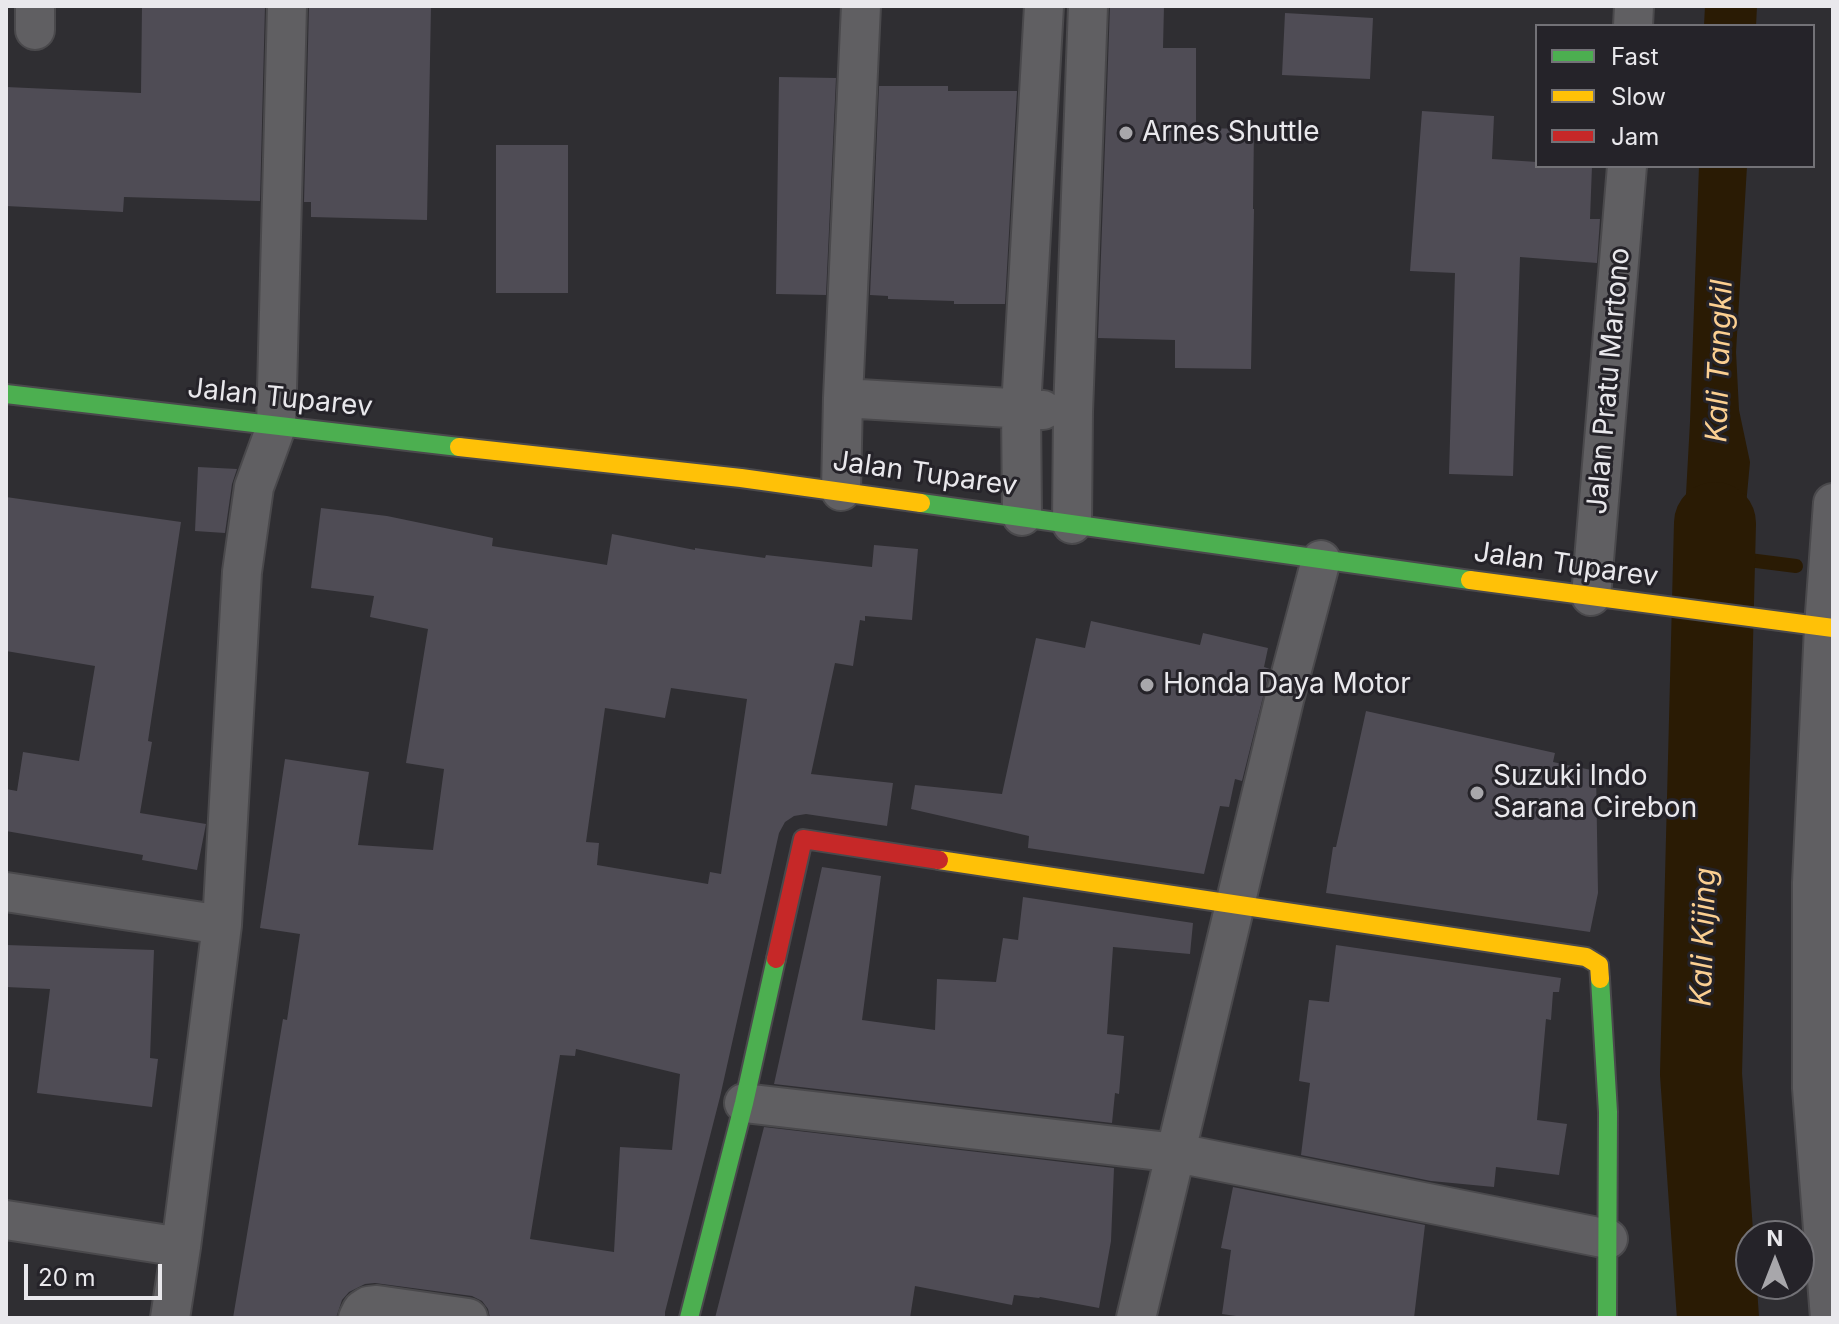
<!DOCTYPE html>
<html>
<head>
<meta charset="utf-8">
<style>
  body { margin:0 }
  #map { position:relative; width:1839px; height:1324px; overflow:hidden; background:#2f2e32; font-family:Inter,sans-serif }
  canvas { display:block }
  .frame { position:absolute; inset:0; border:8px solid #e9e8ec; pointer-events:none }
  .legend { position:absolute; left:1535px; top:24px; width:280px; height:144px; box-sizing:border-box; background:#252329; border:2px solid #737277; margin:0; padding:10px 14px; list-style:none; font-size:24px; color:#e9e8ec }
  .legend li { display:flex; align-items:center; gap:16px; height:40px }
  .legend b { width:40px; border:2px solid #737277 }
  .north { position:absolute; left:1735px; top:1220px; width:80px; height:80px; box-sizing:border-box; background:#252329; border:2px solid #737277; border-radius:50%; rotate:0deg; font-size:22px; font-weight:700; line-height:32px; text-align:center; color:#e9e8ec }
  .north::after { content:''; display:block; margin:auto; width:28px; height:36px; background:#a8a7ab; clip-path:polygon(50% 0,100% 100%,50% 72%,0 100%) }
  .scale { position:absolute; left:24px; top:1264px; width:138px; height:36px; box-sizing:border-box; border:4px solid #e9e8ec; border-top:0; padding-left:10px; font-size:24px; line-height:28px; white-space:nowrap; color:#e9e8ec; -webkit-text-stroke:6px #252329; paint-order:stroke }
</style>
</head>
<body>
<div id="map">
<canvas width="1839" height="1324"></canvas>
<div class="frame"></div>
<ul class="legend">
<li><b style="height:10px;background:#4caf50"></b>Fast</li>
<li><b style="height:10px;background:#ffc107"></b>Slow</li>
<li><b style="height:10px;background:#c62828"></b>Jam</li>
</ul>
<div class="north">N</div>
<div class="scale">20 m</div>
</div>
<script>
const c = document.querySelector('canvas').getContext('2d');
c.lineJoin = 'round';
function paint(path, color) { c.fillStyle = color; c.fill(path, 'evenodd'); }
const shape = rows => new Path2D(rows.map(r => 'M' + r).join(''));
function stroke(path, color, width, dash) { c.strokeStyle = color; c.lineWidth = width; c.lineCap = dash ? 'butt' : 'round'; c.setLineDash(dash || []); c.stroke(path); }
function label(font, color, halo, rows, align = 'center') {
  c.font = font + ' Inter,sans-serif'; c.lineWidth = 6; c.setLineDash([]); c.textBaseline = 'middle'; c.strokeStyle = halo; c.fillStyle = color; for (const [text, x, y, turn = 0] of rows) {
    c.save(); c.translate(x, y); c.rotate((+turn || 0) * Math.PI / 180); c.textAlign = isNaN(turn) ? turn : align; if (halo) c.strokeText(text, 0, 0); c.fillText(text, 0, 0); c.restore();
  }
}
const water = shape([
  [1705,6,1757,6,1756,26,1704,26],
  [1699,166,1747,166,1736,352,1739,410,1750,462,1745,516,1752,578,1735,615,1680,603,1690,422]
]);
const stream = shape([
  [1733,558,1796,566]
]);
const river = shape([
  [1715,523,1701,1074,1718,1318]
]);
const building = shape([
  [142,6,265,6,260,201,124,197,123,212,6,206,6,87,141,93],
  [309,6,431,6,427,220,311,217,311,202,304,202],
  [1110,6,1164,6,1163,48,1196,48,1196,128,1254,129,1253,209,1254,209,1251,369,1175,368,1175,340,1098,338],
  [1285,13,1373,18,1370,79,1282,75],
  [779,77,836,78,826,295,776,294],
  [879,86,948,86,948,91,1017,91,1005,304,954,304,954,301,888,299,888,296,870,295],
  [1422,111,1494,116,1492,159,1537,162,1537,166,1592,166,1590,219,1600,219,1597,263,1520,257,1513,476,1449,474,1455,273,1410,271],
  [496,145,568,145,568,293,496,293],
  [198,467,237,469,232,484,225,533,195,531],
  [6,497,181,522,148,741,152,742,140,813,206,824,197,870,142,860,143,855,6,831,6,789,17,791,23,752,79,761,95,666,6,651],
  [321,508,387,516,493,538,492,546,607,565,612,534,695,550,695,548,765,558,766,555,872,567,874,545,918,549,912,620,865,616,865,621,860,620,853,666,835,663,811,774,893,783,887,826,806,814,794,816,785,822,779,833,720,1097,665,1312,665,1318,490,1318,488,1309,482,1301,472,1296,375,1283,365,1284,349,1292,342,1300,336,1318,233,1318,283,1019,287,1020,300,934,260,928,285,759,369,772,358,845,433,850,444,769,406,763,428,629,370,617,374,596,311,588],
  [671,688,747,699,721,874,710,872,708,884,597,865,599,843,586,842,605,708,665,718],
  [576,1049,680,1074,672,1150,620,1147,614,1252,530,1239,560,1055,575,1056],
  [1091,621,1200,645,1203,633,1268,648,1264,667,1270,669,1242,781,1235,779,1229,807,1220,806,1204,874,1028,848,1029,836,911,809,915,785,1002,794,1036,638,1085,648],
  [1366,711,1555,753,1553,762,1596,771,1598,893,1590,932,1326,893,1333,847,1336,847],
  [822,867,881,876,862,1020,935,1030,937,979,996,982,1003,938,1018,940,1023,897,1193,923,1190,954,1113,947,1107,1034,1124,1036,1119,1094,1115,1093,1112,1123,774,1084],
  [6,945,154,950,150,1058,158,1059,152,1107,37,1093,50,989,6,987],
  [1336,945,1561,978,1559,992,1553,992,1551,1020,1546,1019,1537,1120,1567,1124,1559,1175,1496,1167,1494,1187,1431,1181,1301,1155,1310,1083,1299,1081,1309,1000,1329,1002],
  [764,1127,1114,1168,1111,1241,1099,1308,1040,1297,1039,1298,1014,1295,1012,1305,915,1286,910,1318,715,1318],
  [1233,1187,1425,1225,1414,1318,1250,1318,1222,1314,1231,1250,1221,1248]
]);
const street = shape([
  [1633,26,1634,6],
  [35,30,35,6],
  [843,398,1043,410],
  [841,491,843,398,861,6],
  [1022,516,1021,408,1044,6],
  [1072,524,1073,412,1088,6],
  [1591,596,1627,166],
  [6,892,222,925],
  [744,1103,1177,1153,1608,1239],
  [6,1220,181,1247],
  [170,1318,181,1247,222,925,242,572,254,487,276,427,287,6],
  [358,1318,362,1310,368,1306,377,1305,468,1318],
  [1136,1318,1284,700,1321,560],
  [1830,1318,1812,1088,1812,883,1824,627,1833,503]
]);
const fast = shape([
  [6,394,459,447],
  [921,503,1470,580],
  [1600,979,1608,1112,1607,1318],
  [689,1318,744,1103,776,959]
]);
const slow = shape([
  [459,447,741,478,921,503],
  [1470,580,1833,628],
  [939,860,1586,957,1599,965,1600,979]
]);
const jam = shape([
  [776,959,803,839,939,860]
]);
const markers = [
  [1126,133,8,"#a8a7ab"],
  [1147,685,8,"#a8a7ab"],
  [1477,793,8,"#a8a7ab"]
];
const poiNames = [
  ["Arnes Shuttle",1142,133],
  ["Honda Daya Motor",1163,685],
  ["Suzuki Indo",1493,777],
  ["Sarana Cirebon",1493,809]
];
const streetNames = [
  ["Jalan Pratu Martono",1609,381,-85],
  ["Jalan Tuparev",280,398,6],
  ["Jalan Tuparev",925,474,8],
  ["Jalan Tuparev",1566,565,8]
];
const waterNames = [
  ["Kali Tangkil",1720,361,-88],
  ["Kali Kijing",1704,937,-88]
];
paint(water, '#2a1b04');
stroke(stream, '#2a1b04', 14);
stroke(river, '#2a1b04', 82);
paint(building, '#4f4c55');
stroke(street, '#4a494c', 42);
stroke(fast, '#4a494c', 22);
stroke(slow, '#4a494c', 22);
stroke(jam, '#4a494c', 22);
stroke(street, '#605f62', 38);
stroke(fast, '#4caf50', 18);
stroke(slow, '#ffc107', 18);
stroke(jam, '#c62828', 18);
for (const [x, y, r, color] of markers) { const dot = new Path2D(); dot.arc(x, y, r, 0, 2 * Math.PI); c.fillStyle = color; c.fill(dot); stroke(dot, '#252329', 3); }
label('28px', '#e9e8ec', '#252329', poiNames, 'left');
label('28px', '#e9e8ec', '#252329', streetNames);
label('italic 30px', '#fbcf91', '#252329', waterNames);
</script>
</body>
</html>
